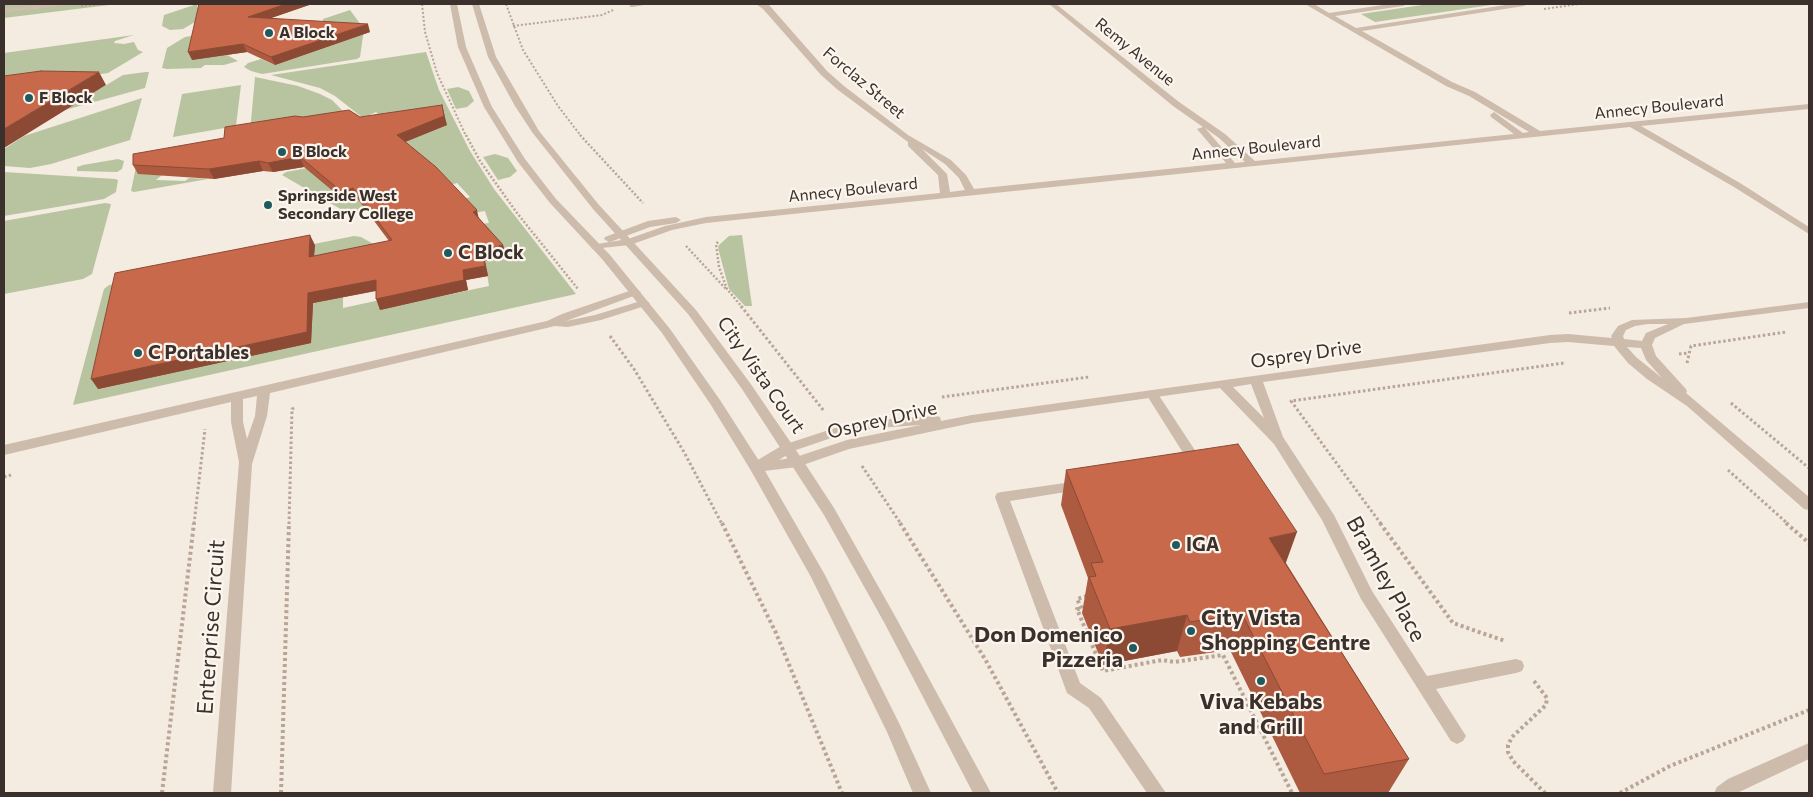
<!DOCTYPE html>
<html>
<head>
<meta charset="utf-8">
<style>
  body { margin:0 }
  #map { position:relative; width:1813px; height:797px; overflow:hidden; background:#f4ebe1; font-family:Commissioner,sans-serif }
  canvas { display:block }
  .frame { position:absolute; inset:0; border:5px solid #3b302b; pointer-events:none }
</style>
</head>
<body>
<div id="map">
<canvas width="1813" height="797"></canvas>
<div class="frame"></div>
</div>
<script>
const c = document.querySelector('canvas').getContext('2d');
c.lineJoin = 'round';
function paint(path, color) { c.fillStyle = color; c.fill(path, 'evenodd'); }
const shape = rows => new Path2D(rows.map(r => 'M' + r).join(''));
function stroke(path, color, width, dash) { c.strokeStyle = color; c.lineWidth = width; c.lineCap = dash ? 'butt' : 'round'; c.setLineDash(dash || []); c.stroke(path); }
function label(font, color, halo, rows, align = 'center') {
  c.font = font + ' Commissioner,sans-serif'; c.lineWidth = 4.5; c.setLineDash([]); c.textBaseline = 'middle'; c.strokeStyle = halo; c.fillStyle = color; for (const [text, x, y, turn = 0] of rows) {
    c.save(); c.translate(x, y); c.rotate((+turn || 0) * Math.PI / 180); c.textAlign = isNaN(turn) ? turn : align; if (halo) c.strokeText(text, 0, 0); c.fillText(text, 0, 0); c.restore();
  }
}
const green = shape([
  [4,4,117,4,4,18],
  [197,4,198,9,212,12,183,29,170,30,162,26,164,15],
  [1429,4,1498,4,1375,22,1361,14],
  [350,10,364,29,360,57,357,59,262,74,251,71,244,67,248,63,261,59,275,65,321,49,323,19],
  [134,35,115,41,114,43,124,44,134,42,138,50,143,52,108,73,46,82,4,82,4,53],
  [197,35,192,60,227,55,238,61,224,65,205,65,201,68,167,69,162,68,167,48,185,37],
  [426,52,439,90,470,151,494,189,576,294,73,405,104,289,109,285,354,236,361,237,377,246,343,296,343,308,380,300,381,309,489,286,485,261,505,254,479,224,489,223,485,211,473,213,461,200,470,197,457,183,351,215,282,175,286,172,349,160,380,116,376,112,363,118,335,96,320,88,271,75],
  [146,72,149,72,145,88,65,110,123,75],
  [255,77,298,86,320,94,332,100,343,111,342,114,250,132],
  [241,85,236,126,173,137,182,94],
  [458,87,469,91,474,101,467,107,456,109,447,89],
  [142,98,130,140,51,164,30,168,4,166,4,149,24,136],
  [495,154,508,158,517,171,510,177,498,180,483,157],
  [138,157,183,158,156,180,185,181,189,178,208,179,134,192,131,191],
  [118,159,124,161,122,169,117,172,77,171,77,167,83,165],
  [4,172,115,179,118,180,116,192,104,199,4,216],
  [105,203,111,204,92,274,83,279,4,294,4,221],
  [742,235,752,306,745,306,729,289,718,248,719,245,729,236]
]);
const pathFar3 = shape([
  [422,4,425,32,437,73,466,136],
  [506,4,523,50,558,106,581,136],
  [81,6,100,4],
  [1544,9,1579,4],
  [513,26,602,15,613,10]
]);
const pathFar2 = shape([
  [466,135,480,161,517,213,578,289],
  [580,135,643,203],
  [718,242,716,244,719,267,727,289,742,307],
  [686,246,726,289]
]);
const pathFar1 = shape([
  [741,306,824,411],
  [1569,313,1610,308],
  [610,336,634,369,684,452,722,524],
  [1679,354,1688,353],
  [1687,363,1691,346,1786,332],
  [942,397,1089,377],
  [1731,403,1809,468],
  [862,466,901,524],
  [1728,470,1788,524],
  [4,477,11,475],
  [194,524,205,429],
  [289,524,292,409,294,408],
  [1381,524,1291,401,1564,363]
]);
const path = shape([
  [722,523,776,633,842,793],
  [900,523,985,659,1058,793],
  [1380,523,1453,623,1505,641],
  [1786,523,1809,543],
  [1087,596,1077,599,1082,609,1077,609,1103,671,1162,660,1174,662,1223,655,1292,793],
  [1534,681,1547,698,1546,705,1512,737,1508,745,1508,752,1513,761,1545,793],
  [162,793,194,523],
  [281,793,289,523],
  [1620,793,1670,766,1809,710]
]);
const service = shape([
  [630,4,649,4,633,7,630,7,630,4],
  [1152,390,1156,391,1202,461,1204,464,1202,467,1192,467,1146,394,1152,390],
  [1079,481,1084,483,1086,486,1084,489,1010,501,1080,683,1101,698,1166,793,1147,793,1089,708,1067,693,995,497,997,493,1002,492,1079,481]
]);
const minor = shape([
  [46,4,65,4,61,6,4,13,4,9,46,4],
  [756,4,769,5,827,71,844,86,908,135,951,160,966,175,974,189,1226,163,1197,129,1203,127,1173,106,1049,4,1056,4,1179,102,1225,134,1255,161,1514,134,1491,117,1490,115,1494,112,1523,133,1529,132,1469,96,1446,86,1305,4,1314,4,1329,13,1390,4,1407,4,1403,6,1335,16,1356,28,1512,4,1527,4,1524,6,1362,31,1452,82,1475,92,1540,131,1809,104,1809,109,1641,126,1740,183,1809,227,1809,234,1734,187,1630,127,706,223,672,230,630,245,592,249,591,247,592,245,609,242,604,239,605,237,648,221,676,217,681,220,676,223,650,227,610,242,628,239,665,226,706,217,940,193,938,175,908,146,908,142,838,90,821,75,763,9,756,4],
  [1205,128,1219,138,1245,162,1235,163,1205,128],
  [922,149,945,164,959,178,965,190,950,192,947,174,922,149],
  [635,289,641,292,639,294,566,321,595,315,644,300,650,303,648,305,601,320,568,327,555,326,270,393,267,416,252,464,231,793,213,793,239,462,231,422,231,402,4,455,4,445,547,321,562,314,635,289],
  [257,396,255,416,247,439,243,422,243,399,257,396],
  [1809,302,1809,308,1684,324,1655,338,1652,345,1656,356,1685,388,1687,391,1686,393,1809,497,1809,510,1804,509,1687,406,1647,379,1628,363,1614,346,1568,342,1550,343,1263,382,1283,437,1334,515,1372,591,1427,676,1516,659,1522,661,1524,666,1522,671,1516,673,1436,689,1466,736,1463,741,1457,744,1451,741,1361,599,1322,520,1274,444,1220,388,972,423,849,449,797,467,756,472,751,470,749,467,751,464,783,445,838,427,876,420,935,416,940,417,941,421,972,415,1550,335,1568,334,1612,338,1611,336,1618,326,1632,320,1686,318,1809,302],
  [1648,324,1668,324,1646,333,1642,341,1624,339,1623,336,1626,330,1635,326,1648,324],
  [1627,347,1641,348,1646,360,1662,378,1636,357,1627,347],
  [1251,384,1264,418,1233,387,1251,384],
  [921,425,847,440,796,457,779,460,793,451,840,435,876,428,921,425]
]);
const tertiary = shape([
  [450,4,457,4,466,47,492,107,525,159,556,199,610,255,670,329,720,400,761,464,825,575,900,725,931,793,913,793,887,732,811,577,750,469,711,405,662,333,602,259,550,203,518,162,484,107,458,47,450,4],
  [472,4,479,4,496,57,539,131,599,205,696,310,750,383,802,459,834,508,895,616,991,793,973,793,885,624,824,515,742,389,688,314,593,209,532,132,515,106,488,57,472,4],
  [1809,743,1809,759,1737,793,1714,793,1717,787,1728,779,1809,743]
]);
const wall = shape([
  [199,4,312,4,271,18,370,32,275,65,247,52,192,60],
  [303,117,360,117,447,125,405,142,479,218,503,245,506,255,485,261,488,276,466,280,468,290,380,310,376,291,313,303,311,343,98,389,315,245,314,256,389,241,357,198,346,202,304,167,273,172,263,171,214,179,138,174,133,165,224,138],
  [1066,470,1286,563,1409,759,1388,793,1300,793,1230,650,1180,657,1177,651,1103,665,1082,613,1088,578,1061,505]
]);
const shadedWall = shape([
  [286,4,312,4,251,25,248,17],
  [368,24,370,32,275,65,271,57],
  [243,44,247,52,192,60,188,52],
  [99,72,106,85,4,148,4,129],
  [442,105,447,125,400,144,397,135],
  [300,157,304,167,273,172,268,163],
  [259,161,263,171,214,179,209,169],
  [353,188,357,198,346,202,342,192],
  [477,210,479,220,473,212],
  [310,235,315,245,313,267,309,257],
  [503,245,506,255,485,261,488,276,466,280,468,290,380,310,376,299,463,270,482,251],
  [376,280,380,290,313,303,311,343,98,389,91,379,308,293],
  [1297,532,1284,568,1269,538],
  [1187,615,1177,651,1103,665,1110,629]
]);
const building = shape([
  [199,4,286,4,248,17,368,24,271,57,243,44,188,52,199,4],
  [41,71,99,72,4,129,4,76,41,71],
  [442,105,444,116,397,135,436,167,477,210,473,212,503,245,482,251,485,266,463,270,464,280,376,299,376,280,308,293,307,332,91,379,115,273,310,235,309,257,392,240,353,188,342,192,300,157,268,163,259,161,209,169,133,165,133,154,224,138,225,127,295,116,303,117,349,110,360,117,442,105],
  [1238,444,1297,532,1269,538,1409,759,1324,774,1242,614,1190,622,1187,615,1110,629,1089,577,1096,576,1091,563,1103,562,1066,470,1238,444]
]);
const markers = [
  [269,33,5,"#1f5a5e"],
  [29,98,5,"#1f5a5e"],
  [282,152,5,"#1f5a5e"],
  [268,205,5,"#1f5a5e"],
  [448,253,5,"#1f5a5e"],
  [138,353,5,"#1f5a5e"],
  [1176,545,5,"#1f5a5e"],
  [1191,631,5,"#1f5a5e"],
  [1133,648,5,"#1f5a5e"],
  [1261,681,5,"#1f5a5e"]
];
const farPoinames = [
  ["A Block",279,33],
  ["F Block",39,98],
  ["B Block",292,152],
  ["Springside West",278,196],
  ["Secondary College",278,214]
];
const farStreetnames = [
  ["Remy Avenue",1135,52,39],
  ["Forclaz Street",864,83,40],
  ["Annecy Boulevard",1659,107,-6],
  ["Annecy Boulevard",1256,148,-6],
  ["Annecy Boulevard",853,190,-6]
];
const poiNames = [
  ["C Block",458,253],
  ["C Portables",148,353],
  ["IGA",1186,545]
];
const streetNames = [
  ["Osprey Drive",1306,354,-8],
  ["City Vista Court",761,375,55],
  ["Osprey Drive",882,420,-13]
];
const nearStreetnames = [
  ["Bramley Place",1386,579,61],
  ["Enterprise Circuit",211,627,-86]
];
const nearPoinames = [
  ["City Vista",1201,618],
  ["Shopping Centre",1201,643],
  ["Don Domenico",1123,635,"right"],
  ["Pizzeria",1123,660,"right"],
  ["Viva Kebabs",1261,702,"center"],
  ["and Grill",1261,727,"center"]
];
paint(green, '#b8c4a0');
stroke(pathFar3, '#b9a596', 2, [2, 2]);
stroke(pathFar2, '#b9a596', 2.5, [2, 2]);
stroke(pathFar1, '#b9a596', 3, [2.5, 2.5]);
stroke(path, '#b9a596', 4, [3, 3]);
paint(service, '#cdbbac');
paint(minor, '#cdbbac');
paint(tertiary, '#cdbbac');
paint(wall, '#ac5a40');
paint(shadedWall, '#8c4a34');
paint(building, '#c8694b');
stroke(building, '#8c4a34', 1);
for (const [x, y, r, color] of markers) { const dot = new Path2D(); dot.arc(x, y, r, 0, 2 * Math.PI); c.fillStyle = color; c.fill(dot); stroke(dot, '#fbf5ee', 2); }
label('bold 16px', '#3b302b', '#fbf5ee', farPoinames, 'left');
label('16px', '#3b302b', '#fbf5ee', farStreetnames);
label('bold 19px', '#3b302b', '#fbf5ee', poiNames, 'left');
label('19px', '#3b302b', '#fbf5ee', streetNames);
label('22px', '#3b302b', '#fbf5ee', nearStreetnames);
label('bold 22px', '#3b302b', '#fbf5ee', nearPoinames, 'left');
</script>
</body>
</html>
